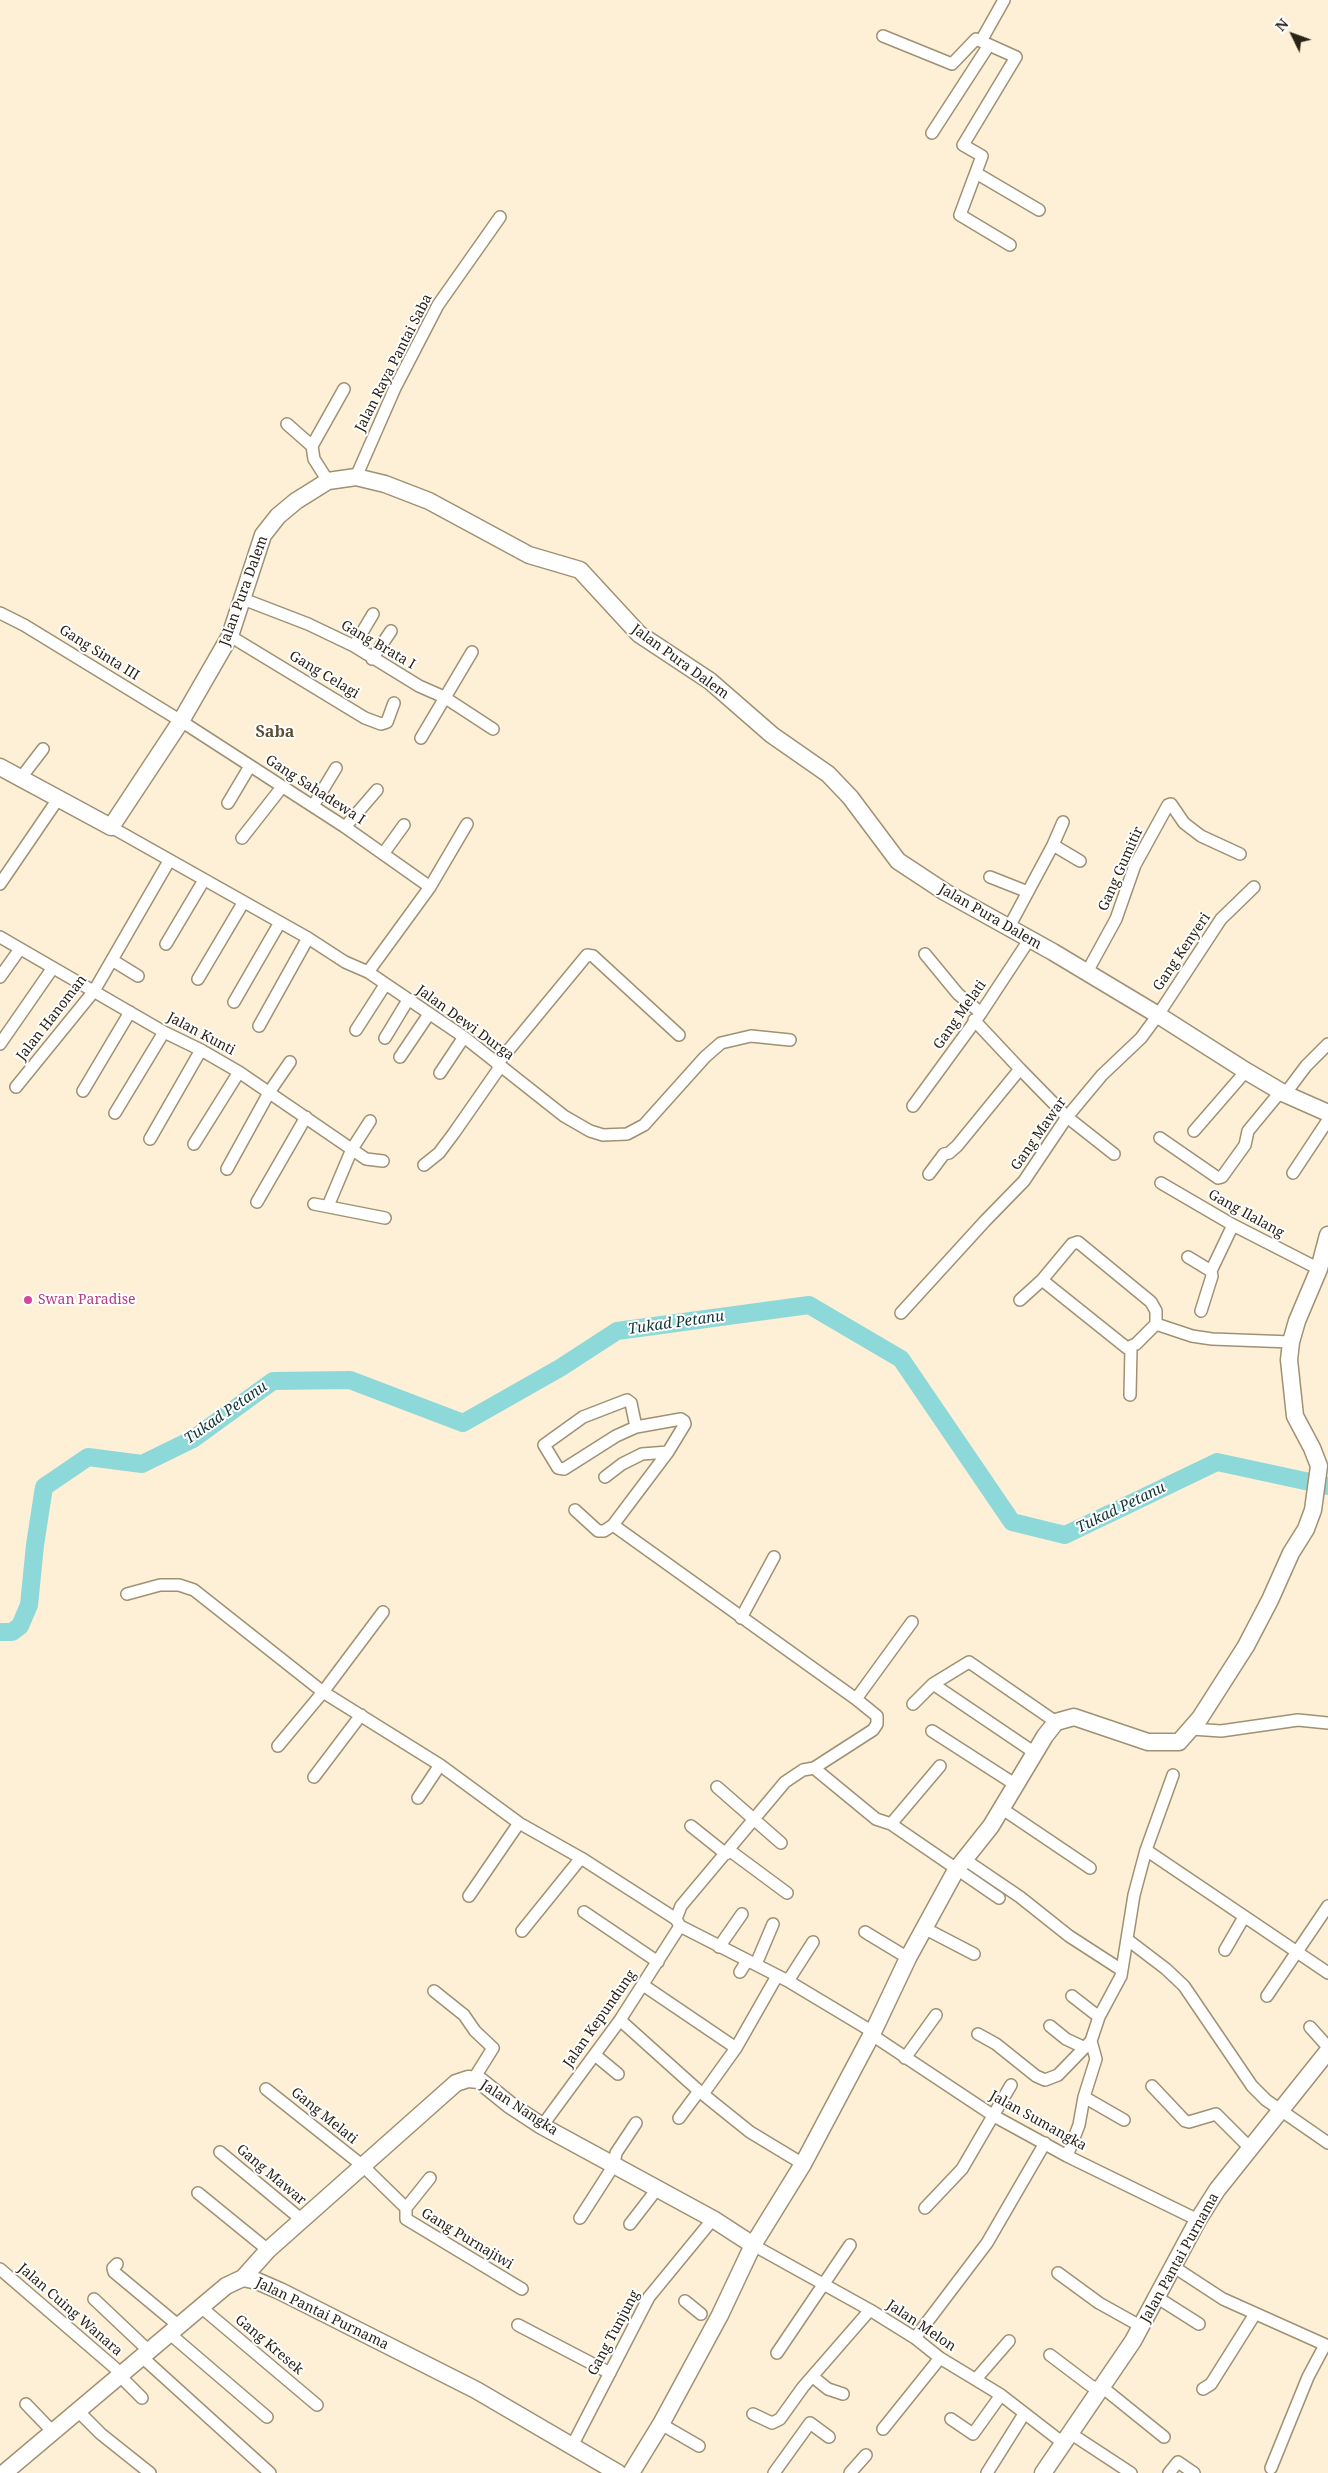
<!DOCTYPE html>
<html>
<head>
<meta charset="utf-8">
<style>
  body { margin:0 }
  #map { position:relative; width:1328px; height:2473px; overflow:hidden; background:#fdf0d6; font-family:"Noto Serif",serif }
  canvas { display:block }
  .north { position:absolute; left:1268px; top:10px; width:50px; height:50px; -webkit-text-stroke:4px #fff; paint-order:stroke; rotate:312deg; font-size:14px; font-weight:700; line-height:20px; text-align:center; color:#2a2418 }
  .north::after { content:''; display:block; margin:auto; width:18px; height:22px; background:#2a2418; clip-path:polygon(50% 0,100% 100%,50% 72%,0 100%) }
</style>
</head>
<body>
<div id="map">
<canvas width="1328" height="2473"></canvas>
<div class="north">N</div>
</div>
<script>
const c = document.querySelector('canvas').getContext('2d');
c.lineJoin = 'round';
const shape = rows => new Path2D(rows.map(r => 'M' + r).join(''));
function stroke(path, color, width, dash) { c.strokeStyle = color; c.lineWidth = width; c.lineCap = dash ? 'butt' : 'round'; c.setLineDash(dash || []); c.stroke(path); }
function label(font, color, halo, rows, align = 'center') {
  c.font = font + ' "Noto Serif",serif'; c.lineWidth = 4; c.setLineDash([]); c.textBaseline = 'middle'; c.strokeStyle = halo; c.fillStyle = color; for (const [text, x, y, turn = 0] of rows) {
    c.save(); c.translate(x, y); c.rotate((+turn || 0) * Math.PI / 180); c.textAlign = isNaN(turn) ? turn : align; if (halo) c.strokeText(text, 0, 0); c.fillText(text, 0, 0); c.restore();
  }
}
const river = shape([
  [0,1632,12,1632,20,1626,29,1605,35,1545,44,1487,88,1457,142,1464,193,1439,273,1381,350,1380,463,1423,560,1368,617,1331,809,1305,901,1359,1012,1522,1065,1535,1217,1462,1328,1486]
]);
const street = shape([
  [883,36,952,64,976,39,1016,57,963,145,982,156,960,215,1010,245],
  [981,41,1004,0],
  [932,133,989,45],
  [976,173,1039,210],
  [287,424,312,446],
  [356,477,395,388,438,305,500,217],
  [328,481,314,459,312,446,344,389],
  [243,599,308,624,354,646,419,686,444,697,493,729],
  [0,613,24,625,181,721,345,827,430,887],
  [230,636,365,718,381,724,387,722,394,703],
  [354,646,373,614],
  [372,659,391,631],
  [421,738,472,652],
  [20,779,43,749],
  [228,803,250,766],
  [313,806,336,768],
  [111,827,308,938,345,962,368,972,464,1037,564,1116,590,1131,603,1135,627,1134,644,1125,705,1057,721,1043,751,1036,790,1040],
  [345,827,377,790],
  [242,838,282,787],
  [1053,845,1080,861],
  [383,854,404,825],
  [990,877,1028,892],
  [0,884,58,799],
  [1008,929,1053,845,1063,822],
  [0,937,164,1032,201,1050,239,1072,366,1159,383,1161],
  [166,944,204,880],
  [925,954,958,994,981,1013],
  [112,960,138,976],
  [368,972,430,887,467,824],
  [1087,972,1116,919,1135,865,1168,805,1171,804,1184,823,1201,836,1240,854],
  [0,977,20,949],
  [198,979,243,903],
  [234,1002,279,924],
  [259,1026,308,938],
  [356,1030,385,985],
  [385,1038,408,1000],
  [0,1044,52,969],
  [400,1057,429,1014],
  [497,1064,587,955,593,956,679,1035],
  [1020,1069,1067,1117,1114,1154],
  [440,1073,464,1037],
  [16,1087,94,991,169,861],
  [83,1091,130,1012],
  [1285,1094,1306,1066,1328,1044],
  [913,1106,981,1013,1029,940],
  [115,1113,164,1032],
  [1194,1131,1246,1071],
  [1160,1138,1218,1178,1222,1177,1245,1145,1248,1131,1281,1091],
  [150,1139,201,1050],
  [194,1144,239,1072],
  [424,1165,439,1153,454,1133,500,1067],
  [227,1169,270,1091,290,1062],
  [1293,1173,1328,1120],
  [929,1174,944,1154,949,1153,957,1146,1020,1069,974,1020],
  [1161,1183,1233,1225,1319,1269],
  [257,1202,306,1117],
  [314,1204,385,1218],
  [328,1206,352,1149,370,1121],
  [1188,1257,1211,1271],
  [1020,1300,1042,1280,1072,1244,1078,1242,1151,1302,1156,1311,1156,1324,1136,1344,1127,1348,1042,1280],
  [1201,1311,1212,1276,1211,1271,1233,1225],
  [901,1313,985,1221,1024,1181,1067,1117,1102,1075,1141,1038,1158,1015,1221,919,1254,887],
  [1156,1324,1192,1336,1212,1339,1291,1342],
  [1130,1395,1131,1348],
  [605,1477,622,1464,642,1454,668,1452],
  [575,1510,598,1531,604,1531,613,1525,856,1699,877,1716,877,1724,873,1730,814,1768,803,1770,785,1782,681,1906,676,1919,680,1926,788,1981,873,2032],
  [613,1525,668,1452,685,1424,684,1421,681,1419,636,1427,616,1436,564,1469,558,1468,544,1445,583,1417,627,1400,631,1403,636,1427],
  [127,1594,160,1585,179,1585,194,1590,323,1692,440,1765,519,1823,581,1858,676,1919],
  [741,1618,774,1557],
  [933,1684,1035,1753],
  [856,1699,912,1622],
  [913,1704,933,1684,969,1662,1056,1722],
  [1192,1729,1221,1731,1298,1720,1328,1723],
  [932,1731,1016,1785],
  [278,1746,323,1692,383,1612],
  [814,1768,876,1819,891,1824,999,1898],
  [314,1777,361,1715],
  [717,1787,781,1843],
  [418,1798,440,1765],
  [1001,1808,1090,1868],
  [891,1824,940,1766],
  [691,1826,726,1854],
  [729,1850,787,1893],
  [1146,1850,1328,1973],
  [964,1859,1020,1897,1069,1936,1120,1969],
  [469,1896,519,1823],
  [584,1912,658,1962],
  [924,1928,974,1954],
  [522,1931,581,1858],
  [865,1932,908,1958],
  [1128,1940,1166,1969,1184,1986,1252,2086,1266,2100,1328,2143],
  [719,1947,742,1914],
  [1225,1950,1244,1917],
  [756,1964,773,1924],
  [740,1972,747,1961],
  [788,1981,813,1942],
  [643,1985,736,2048,777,1976],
  [434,1991,464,2015,475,2031,493,2048,473,2080],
  [1072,1996,1099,2017],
  [1267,1996,1328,1906],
  [620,2020,699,2091,750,2132,803,2164],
  [1050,2026,1066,2039,1083,2047],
  [1310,2027,1328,2047],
  [978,2034,996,2044,1036,2076,1045,2080,1058,2075,1091,2041],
  [872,2035,994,2116,1067,2156,1198,2220],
  [595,2055,618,2074],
  [905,2058,936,2015],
  [1152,2086,1185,2121,1189,2122,1216,2114,1249,2147],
  [266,2089,363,2166,406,2208,406,2219,522,2289],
  [703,2094,736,2048],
  [1084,2097,1124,2120],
  [679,2118,699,2091],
  [542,2126,620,2020,680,1926],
  [220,2152,302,2220],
  [1067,2156,1079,2125,1084,2097,1096,2059,1091,2041,1099,2017,1121,1976,1134,1895,1146,1850,1173,1775],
  [198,2193,268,2250],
  [406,2208,430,2178],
  [925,2208,962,2169,1011,2085],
  [580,2218,614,2165,616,2153,636,2123],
  [630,2224,657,2189],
  [753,2245,870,2310,915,2338,940,2358,1001,2395,1063,2443],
  [117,2264,113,2268,114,2272,179,2326],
  [1174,2267,1223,2299,1328,2346],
  [0,2269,115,2368,125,2381,142,2398],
  [1058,2273,1099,2303,1142,2327],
  [1158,2298,1199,2324],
  [94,2299,149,2351],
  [685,2301,701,2314],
  [202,2308,317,2405],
  [518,2325,610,2373],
  [170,2334,267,2417],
  [915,2338,987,2243,1045,2143],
  [777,2353,850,2245],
  [1050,2355,1091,2386,1107,2391,1164,2437],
  [142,2357,270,2473],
  [813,2377,828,2389,843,2394],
  [976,2379,1009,2341],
  [1203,2389,1211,2384,1255,2314],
  [26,2404,53,2432],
  [78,2411,101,2434,150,2473],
  [753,2414,772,2423,780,2419,803,2387,870,2310],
  [951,2419,973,2434,1001,2395],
  [661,2424,699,2446],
  [883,2429,940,2358],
  [1070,2433,1131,2473],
  [572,2446,649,2297,713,2219],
  [1271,2468,1308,2377,1325,2345],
  [774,2473,810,2423,829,2437],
  [850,2473,866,2455],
  [987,2473,1024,2414],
  [1169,2473,1178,2462,1194,2473]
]);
const secondary = shape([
  [0,767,111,827,181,721,230,636,263,535,278,516,296,501,328,481,356,477,385,484,429,501,529,555,580,570,639,634,710,681,772,735,828,774,850,797,898,861,945,892,1053,952,1158,1015,1246,1071,1285,1094,1328,1113],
  [243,2278,268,2250,456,2083,468,2079,479,2080,510,2105,542,2126,713,2219,753,2245],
  [4,2473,226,2286,243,2278,257,2281,280,2291,476,2390,618,2473],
  [631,2473,661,2424,720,2315,753,2245,803,2164,873,2032,908,1958,956,1870,991,1826,1045,1736,1056,1722,1074,1717,1148,1742,1179,1742,1200,1718,1246,1646,1270,1600,1291,1553,1306,1529,1313,1510,1319,1466,1312,1448,1295,1416,1289,1360,1291,1342,1297,1321,1319,1269,1328,1235],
  [1043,2473,1133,2341,1198,2220,1217,2190,1328,2051]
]);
const markers = [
  [28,1300,5,"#d1479c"]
];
const streetNames = [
  ["Jalan Raya Pantai Saba",394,363,-63],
  ["Jalan Pura Dalem",244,591,-70],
  ["Gang Brata I",378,645,30],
  ["Gang Sinta III",99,653,32],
  ["Jalan Pura Dalem",680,662,36],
  ["Gang Celagi",324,675,31],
  ["Gang Sahadewa I",315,790,33],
  ["Gang Gumitir",1121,869,-66],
  ["Jalan Pura Dalem",990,917,30],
  ["Gang Kenyeri",1182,952,-56],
  ["Gang Melati",960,1015,-55],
  ["Jalan Hanoman",52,1018,-52],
  ["Jalan Dewi Durga",465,1023,36],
  ["Jalan Kunti",201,1034,28],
  ["Gang Mawar",1039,1134,-55],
  ["Gang Ilalang",1246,1214,29],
  ["Jalan Kepundung",600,2019,-55],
  ["Jalan Nangka",519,2108,33],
  ["Gang Melati",324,2116,39],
  ["Jalan Sumangka",1038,2121,29],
  ["Gang Mawar",271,2175,40],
  ["Gang Purnajiwi",467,2239,31],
  ["Jalan Pantai Purnama",1180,2258,-61],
  ["Jalan Cuing Wanara",70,2310,41],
  ["Jalan Pantai Purnama",322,2314,26],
  ["Jalan Melon",921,2326,34],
  ["Gang Tunjung",614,2333,-62],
  ["Gang Kresek",269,2345,40]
];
const hotelNames = [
  ["Swan Paradise",38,1300]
];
const waterNames = [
  ["Tukad Petanu",676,1323,-8],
  ["Tukad Petanu",226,1413,-35],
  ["Tukad Petanu",1121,1508,-26]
];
const quarterNames = [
  ["Saba",275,732]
];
stroke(river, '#8dd8d9', 18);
stroke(street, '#9f9173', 14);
stroke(secondary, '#9f9173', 19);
stroke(street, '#fff', 11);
stroke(secondary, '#fff', 16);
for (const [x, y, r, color] of markers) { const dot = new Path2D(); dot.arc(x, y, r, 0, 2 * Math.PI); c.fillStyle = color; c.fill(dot); stroke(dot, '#fff', 2); }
label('14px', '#2a2418', '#fff', streetNames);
label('14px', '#b23c85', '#fff', hotelNames, 'left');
label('italic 15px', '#103536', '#fff', waterNames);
label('bold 16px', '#5d4f34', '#fff', quarterNames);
</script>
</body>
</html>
